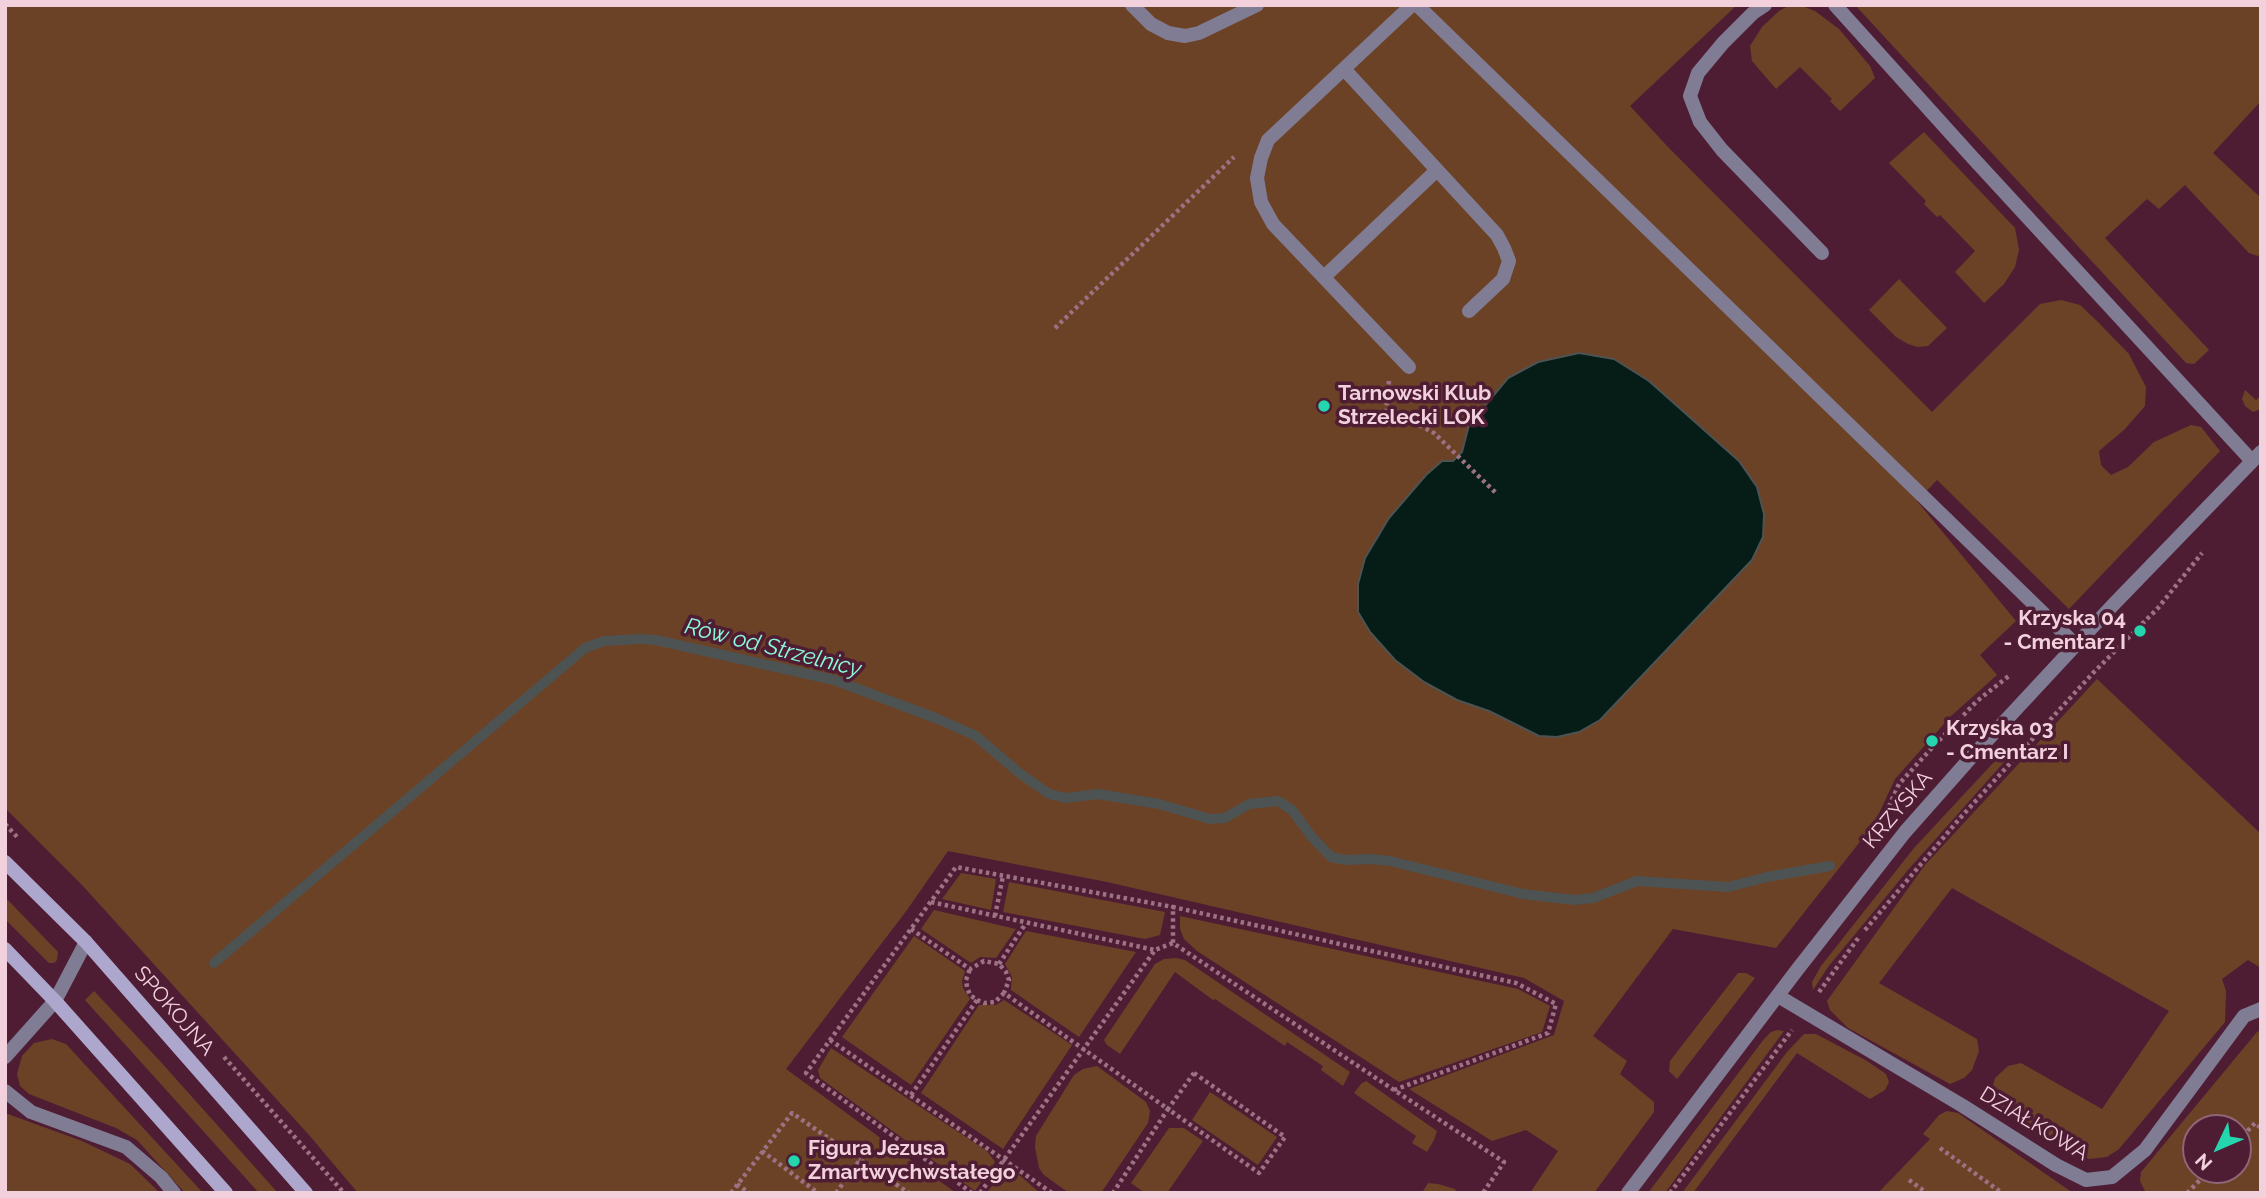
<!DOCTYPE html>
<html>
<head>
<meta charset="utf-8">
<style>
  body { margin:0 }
  #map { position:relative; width:2266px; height:1198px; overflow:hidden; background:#4e1d34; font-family:Raleway,sans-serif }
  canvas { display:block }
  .frame { position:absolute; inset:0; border:7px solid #f2d1dd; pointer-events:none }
  .north { position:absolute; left:2182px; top:1114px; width:70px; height:70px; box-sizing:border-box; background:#4e1d34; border:2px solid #906578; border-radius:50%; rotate:226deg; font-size:19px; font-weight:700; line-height:28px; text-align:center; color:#f2d1dd }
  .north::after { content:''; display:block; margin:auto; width:24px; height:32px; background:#24d5ae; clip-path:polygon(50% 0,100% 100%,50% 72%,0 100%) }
</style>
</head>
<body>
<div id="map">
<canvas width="2266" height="1198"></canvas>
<div class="frame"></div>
<div class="north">N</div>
</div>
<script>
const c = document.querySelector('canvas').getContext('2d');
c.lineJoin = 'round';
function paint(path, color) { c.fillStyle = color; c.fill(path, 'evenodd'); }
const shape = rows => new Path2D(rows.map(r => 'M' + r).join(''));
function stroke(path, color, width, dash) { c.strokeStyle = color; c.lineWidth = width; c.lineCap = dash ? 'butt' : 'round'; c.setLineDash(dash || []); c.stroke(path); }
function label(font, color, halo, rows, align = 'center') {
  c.font = font + ' Raleway,sans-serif'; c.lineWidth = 7; c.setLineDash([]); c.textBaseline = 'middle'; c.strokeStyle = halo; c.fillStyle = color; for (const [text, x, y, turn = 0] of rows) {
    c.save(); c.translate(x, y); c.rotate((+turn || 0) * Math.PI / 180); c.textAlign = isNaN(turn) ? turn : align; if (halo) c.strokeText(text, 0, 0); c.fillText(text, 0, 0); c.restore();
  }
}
const green = shape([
  [5,5,1737,5,1630,106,1668,147,1932,412,2040,304,2061,300,2080,305,2098,322,2129,354,2146,387,2145,406,2125,429,2099,451,2101,465,2111,475,2128,467,2154,442,2191,425,2201,427,2220,451,2069,609,1937,480,1917,501,2016,621,1980,655,1997,675,1951,716,1895,779,1874,824,1776,948,1673,929,1593,1036,1627,1061,1620,1074,1654,1102,1654,1112,1594,1193,1530,1193,1558,1151,1526,1130,1492,1141,1409,1089,1554,1035,1564,1001,1524,978,1107,882,948,851,907,910,786,1069,956,1193,358,1193,309,1135,82,885,5,808],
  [1790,5,1800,5,1815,11,1839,29,1870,66,1875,78,1840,111,1830,101,1832,99,1800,67,1776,89,1752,61,1750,46,1762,27,1779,11],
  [1855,5,2261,5,2261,101,2213,153,2261,198,2261,254,2258,256,2249,253,2185,185,2159,209,2147,199,2105,238,2209,350,2194,364,2186,363],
  [1924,132,2015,228,2019,250,2015,267,2004,284,1984,303,1955,272,1975,251,1940,215,1937,217,1924,204,1926,201,1889,163],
  [1899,279,1947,328,1928,346,1918,347,1908,344,1896,337,1869,310],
  [2245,390,2256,400,2261,395,2261,409,2253,412,2245,406,2242,399],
  [2097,679,2261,834,2261,968,2248,960,2222,979,2226,991,2225,1022,2119,1149,2107,1157,2089,1159,2001,1111,1991,1092,1995,1078,2008,1066,2021,1063,2102,1109,2169,1011,1952,888,1879,983,1977,1039,1979,1051,1972,1070,1964,1078,1950,1084,1848,1028,1830,1010,1827,1001,1925,865],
  [2021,743,1908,870,1828,967,1813,990,1812,982,1821,966,1914,848,2007,748],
  [961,873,996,879,991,910,942,899],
  [1009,882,1165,912,1160,935,1145,939,1003,912],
  [5,897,58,952,57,960,54,963,49,963,5,919],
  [934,910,1016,929,996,958,980,957,971,963,921,929],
  [1180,916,1518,989,1550,1006,1542,1032,1399,1082,1197,951,1184,939,1180,929],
  [1026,931,1136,952,1079,1037,1011,990,1012,977,1005,964],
  [914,936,965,971,962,981,963,988,970,999,911,1085,842,1037],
  [1176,958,1185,960,1350,1072,1343,1086,1321,1070,1323,1066,1287,1042,1285,1046,1215,999,1213,1000,1175,972,1120,1054,1107,1045,1104,1040,1155,964,1164,959],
  [1738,973,1746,973,1755,978,1677,1079,1669,1071,1670,1061],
  [94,991,159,1060,278,1193,259,1193,85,1000],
  [1004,1000,1072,1045,1003,1149,921,1093,979,1005,996,1005],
  [1777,1030,1784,1031,1665,1193,1648,1193,1764,1039,1771,1032],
  [2261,1030,2261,1193,2146,1193,2140,1181,2141,1172,2257,1032],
  [2196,1128,2238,1128,2238,1170,2196,1170],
  [1804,1034,1816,1034,1867,1061,1886,1074,1889,1082,1885,1090,1870,1099,1797,1053,1693,1193,1682,1193,1787,1052],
  [52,1039,66,1044,203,1193,185,1193,137,1140,116,1128,29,1094,20,1086,17,1074,22,1056,34,1043],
  [831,1048,987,1151,995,1162,975,1191,820,1078,818,1070],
  [1097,1066,1146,1102,1150,1111,1148,1123,1101,1193,1069,1193,1044,1175,1039,1168,1035,1147,1036,1136,1074,1075,1083,1069],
  [1366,1081,1437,1131,1434,1140,1427,1152,1412,1143,1416,1136,1354,1093,1361,1084],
  [1210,1092,1277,1137,1258,1165,1192,1120],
  [1947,1111,1958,1113,2073,1193,1878,1193,1930,1139,1923,1134,1939,1115],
  [5,1113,82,1141,130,1164,160,1193,5,1193],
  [1169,1128,1184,1128,1203,1141,1167,1193,1145,1193,1131,1183],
  [1005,1167,1017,1173,1040,1193,987,1193],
  [1428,1183,1438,1184,1455,1189,1457,1193,1422,1193]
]);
const water = shape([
  [1579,353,1614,359,1649,381,1739,461,1757,487,1764,514,1763,537,1752,560,1600,720,1579,732,1557,737,1539,736,1489,711,1457,700,1424,682,1395,660,1370,632,1358,612,1358,584,1365,558,1389,518,1426,475,1442,461,1453,461,1462,452,1469,425,1508,378,1538,362,1579,353]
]);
const stream = shape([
  [214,963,585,648,604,641,640,639,656,640,834,680,938,719,976,736,1018,772,1049,794,1066,798,1098,794,1159,804,1210,819,1225,818,1249,804,1278,801,1292,810,1311,836,1331,857,1346,860,1370,859,1390,861,1523,894,1574,900,1593,898,1637,881,1728,887,1767,877,1830,866]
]);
const path = shape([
  [1055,328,1234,157],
  [1389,381,1386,412,1392,419,1400,422,1410,420,1434,433,1497,494],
  [1886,813,1899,784,1930,750,1977,701,2010,675],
  [5,824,19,839],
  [931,902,1155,950],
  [995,916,1003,876],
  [911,929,970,969,984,961,999,964,1006,972,1009,980,1004,993,1168,1109,1113,1193],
  [1865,930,1961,817,2093,673,2158,608,2202,553],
  [999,964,1026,923],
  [1819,992,1859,937],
  [977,1000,984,1003,995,1002,1004,993],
  [830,1040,1052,1193],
  [224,1057,344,1193],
  [1194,1073,1285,1137,1259,1173,1168,1109,1194,1073],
  [1394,1090,1548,1033,1556,1004,1516,983,1173,907,1173,943,1394,1090,1504,1162,1483,1193],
  [911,1095,977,1000,970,995,967,987,966,980,970,969],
  [2238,1141,2255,1123,2261,1128],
  [1940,1148,2002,1193],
  [762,1151,818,1193],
  [1909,1180,1927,1193],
  [737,1184,749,1193],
  [731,1193,792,1113,860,1160],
  [836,1193,860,1160,909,1193],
  [972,1193,806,1073,956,867,1173,907],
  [980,1193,1155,950,1173,943],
  [1670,1193,1792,1030],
  [2187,1193,2210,1170]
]);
const service = shape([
  [1132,5,1151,24,1168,33,1185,36,1199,33,1257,5],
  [1417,5,2076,645],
  [1765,5,1753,13,1723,43,1698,73,1690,96,1700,122,1722,150,1822,253],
  [1835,5,1972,157,2252,461],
  [1344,69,1497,235,1504,248,1509,261,1503,279,1469,311],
  [1324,277,1437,170],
  [1409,367,1273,224,1261,202,1257,178,1261,158,1268,140,1412,5]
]);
const minor = shape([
  [1778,996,1963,1106,2056,1165,2086,1180,2112,1177,2145,1150,2244,1016,2261,1009],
  [5,1057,55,1001,86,942],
  [5,1091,31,1112,126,1147,161,1177,174,1193]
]);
const tertiary = shape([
  [1628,1193,1797,970,1905,832,1966,763,2112,606,2261,452]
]);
const secondary = shape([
  [5,862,86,942,306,1193],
  [5,949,55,1001,226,1193]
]);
const markers = [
  [1324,406,7,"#24d5ae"],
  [2140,631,7,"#24d5ae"],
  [1932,741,7,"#24d5ae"],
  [794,1161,7,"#24d5ae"]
];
const poiNames = [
  ["Tarnowski Klub",1338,394],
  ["Strzelecki LOK",1338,418],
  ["Krzyska 04",2126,619,"right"],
  ["- Cmentarz I",2126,643,"right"],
  ["Krzyska 03",1946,729],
  ["- Cmentarz I",1946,753],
  ["Figura Jezusa",808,1149],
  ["Zmartwychwstałego",808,1173]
];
const streetNames = [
  ["KRZYSKA",1898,810,-50],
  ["SPOKOJNA",174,1011,49],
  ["DZIAŁKOWA",2034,1124,31]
];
const waterNames = [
  ["Rów od Strzelnicy",773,648,14]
];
paint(green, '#6c4226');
paint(water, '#061d17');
stroke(water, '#4d5352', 2);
stroke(stream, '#4d5352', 10);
stroke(path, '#9c7284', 4.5, [3.5, 3.5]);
stroke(service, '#807c94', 14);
stroke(minor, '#807c94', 14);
stroke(tertiary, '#807c94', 14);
stroke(secondary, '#ada7cd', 14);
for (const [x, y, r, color] of markers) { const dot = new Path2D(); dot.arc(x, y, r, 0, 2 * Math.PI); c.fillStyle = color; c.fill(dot); stroke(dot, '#4e1d34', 2.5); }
label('bold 21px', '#f2d1dd', '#4e1d34', poiNames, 'left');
label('21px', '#f2d1dd', '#4e1d34', streetNames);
label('italic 23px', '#8bf9da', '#4e1d34', waterNames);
</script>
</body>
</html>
